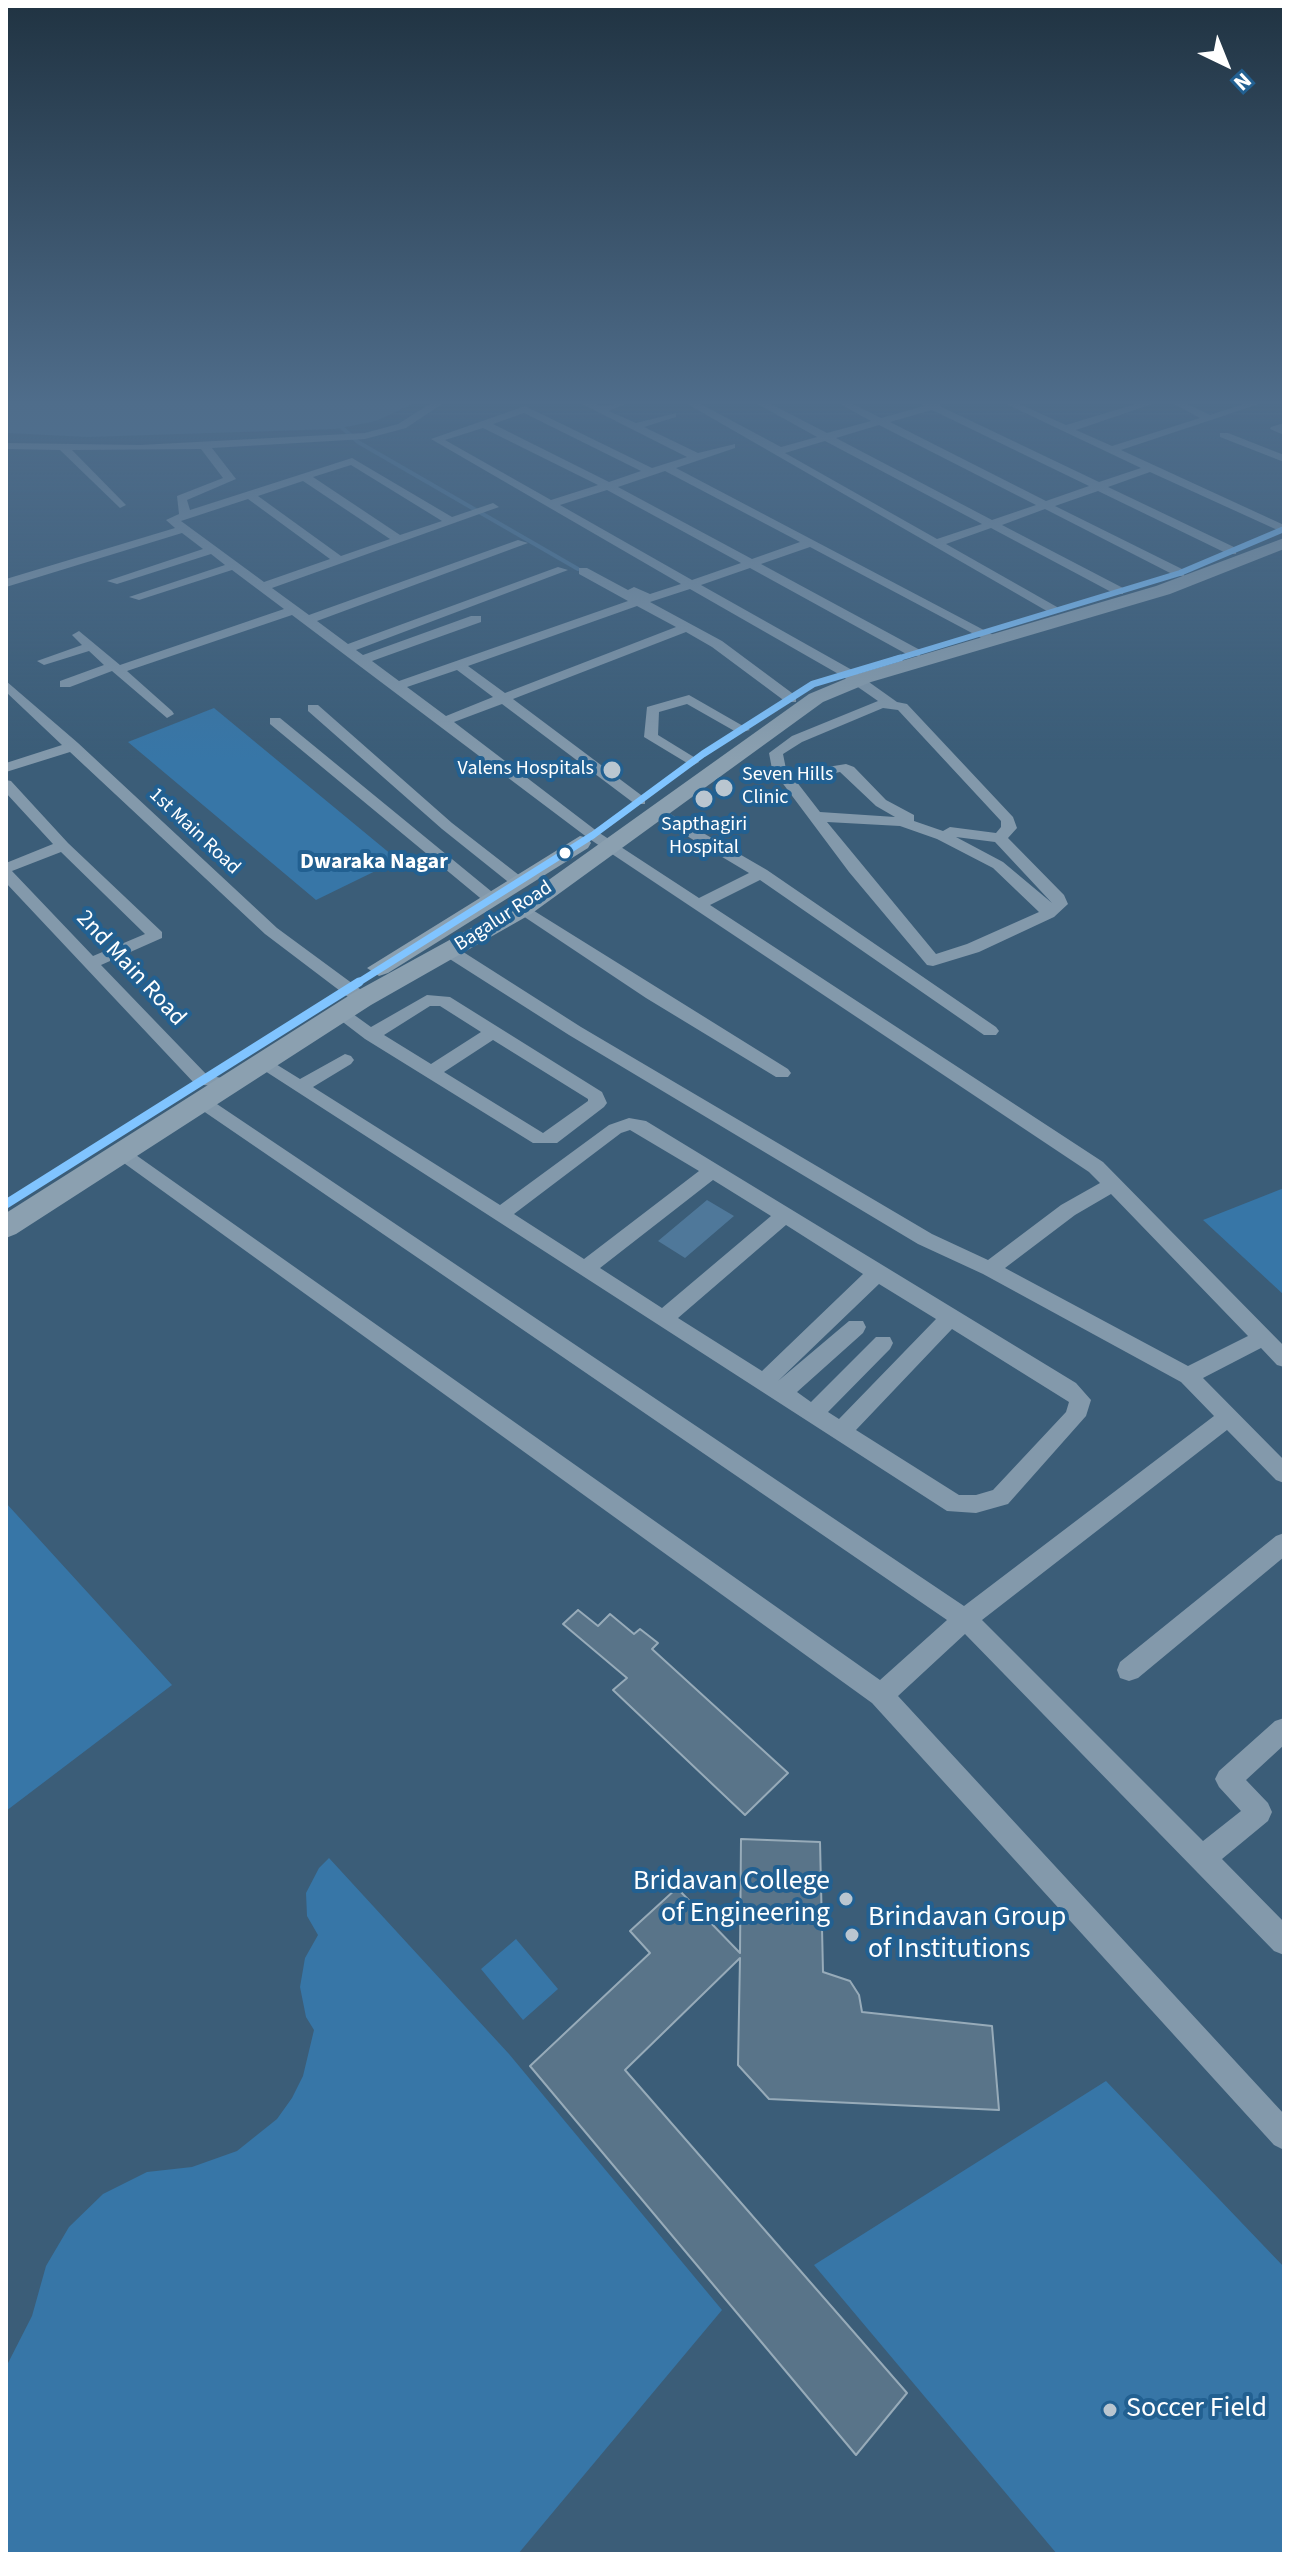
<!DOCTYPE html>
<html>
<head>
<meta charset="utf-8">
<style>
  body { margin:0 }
  #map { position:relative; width:1290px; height:2560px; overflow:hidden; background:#3b5d78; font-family:"Source Sans 3",sans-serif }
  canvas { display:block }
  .frame { position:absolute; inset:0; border:8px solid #fff; pointer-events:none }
  .north { position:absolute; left:1186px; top:24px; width:80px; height:80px; -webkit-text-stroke:6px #226091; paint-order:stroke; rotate:137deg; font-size:22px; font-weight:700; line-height:32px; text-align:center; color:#fff }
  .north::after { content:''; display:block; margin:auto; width:28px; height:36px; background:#fff; clip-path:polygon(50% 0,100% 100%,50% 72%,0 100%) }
</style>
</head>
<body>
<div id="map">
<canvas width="1290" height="2560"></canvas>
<div class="frame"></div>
<div class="north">N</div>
</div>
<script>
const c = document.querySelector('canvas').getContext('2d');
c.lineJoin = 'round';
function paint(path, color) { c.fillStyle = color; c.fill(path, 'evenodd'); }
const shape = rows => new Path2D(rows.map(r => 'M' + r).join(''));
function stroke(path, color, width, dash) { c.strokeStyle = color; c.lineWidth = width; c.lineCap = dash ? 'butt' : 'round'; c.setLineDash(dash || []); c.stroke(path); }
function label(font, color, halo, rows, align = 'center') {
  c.font = font + ' "Source Sans 3",sans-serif'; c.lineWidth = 8; c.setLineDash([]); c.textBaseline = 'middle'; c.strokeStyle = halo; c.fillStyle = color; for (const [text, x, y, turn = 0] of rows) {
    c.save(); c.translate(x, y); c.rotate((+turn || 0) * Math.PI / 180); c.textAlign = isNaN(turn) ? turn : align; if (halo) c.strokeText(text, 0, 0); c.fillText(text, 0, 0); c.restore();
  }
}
const green = shape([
  [214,708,398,860,316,900,128,742],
  [1284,1188,1284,1295,1203,1220],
  [6,1503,172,1685,6,1811],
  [329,1858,509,2054,722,2310,518,2554,6,2554,6,2367,32,2316,46,2266,69,2227,103,2194,147,2172,192,2167,237,2151,277,2119,292,2098,303,2076,314,2030,306,2017,300,1987,305,1958,318,1935,307,1916,306,1893,319,1868],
  [516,1939,558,1989,523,2020,481,1969],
  [1106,2081,1284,2267,1284,2554,1057,2554,814,2265]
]);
const water = shape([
  [6,402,417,402,376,421,335,429,88,437,6,433],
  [707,1200,734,1216,685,1258,658,1241]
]);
const stream = shape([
  [338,424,358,442,578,569]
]);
const building = shape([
  [578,1610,598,1626,610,1614,634,1634,640,1629,658,1643,652,1649,788,1773,745,1815,613,1690,627,1678,563,1624,578,1610],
  [741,1839,820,1842,823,1972,850,1981,859,1995,862,2012,992,2026,999,2110,769,2099,738,2065,740,1958,625,2070,907,2393,856,2455,530,2066,650,1953,630,1931,677,1888,740,1953,741,1839]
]);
const street = shape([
  [433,402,445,402,406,428,365,439,212,448,236,479,187,500,190,510,352,458,452,517,493,503,499,507,272,588,309,615,518,540,528,543,317,621,348,644,558,567,568,570,356,650,363,655,471,616,481,616,481,622,372,661,399,681,628,601,579,574,579,568,587,568,628,590,634,587,650,594,681,584,431,439,525,406,652,468,687,457,578,402,591,402,601,406,630,402,609,411,636,423,676,413,676,417,644,427,698,453,735,444,735,448,676,468,999,638,987,641,810,547,761,564,920,650,920,656,910,656,750,568,701,585,852,670,897,702,907,704,1013,817,1017,828,1008,838,1064,895,1068,904,1054,917,979,952,933,966,927,965,849,872,772,769,769,753,792,736,878,701,842,676,690,589,650,602,722,641,796,696,796,702,786,702,712,647,686,632,513,699,645,798,645,804,635,804,502,704,454,722,598,832,699,898,749,873,650,814,650,808,660,808,767,870,996,1027,999,1031,996,1035,984,1035,760,880,710,905,1103,1162,1284,1346,1284,1367,1277,1365,1261,1348,1203,1378,1284,1460,1284,1483,1276,1480,1227,1430,982,1620,1203,1841,1241,1811,1219,1787,1215,1779,1219,1771,1275,1721,1284,1718,1284,1745,1246,1780,1268,1803,1272,1812,1268,1821,1222,1859,1284,1922,1284,1955,1274,1951,965,1634,898,1696,1284,2114,1284,2150,1274,2145,872,1703,110,1153,112,1148,126,1148,880,1680,947,1620,193,1104,190,1100,193,1096,205,1096,964,1606,1214,1416,1181,1382,983,1274,918,1244,569,1035,445,956,445,948,457,948,581,1027,932,1234,988,1260,1061,1205,1100,1183,1089,1172,588,838,292,615,127,671,172,711,174,714,167,718,112,671,70,687,60,687,60,681,104,665,89,651,44,665,37,661,82,645,72,635,79,631,120,665,284,609,232,570,139,600,129,597,225,565,211,554,117,584,107,581,203,549,182,533,6,587,6,579,175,528,166,520,179,514,177,496,223,478,201,449,72,450,124,503,126,505,120,508,60,450,6,449,6,443,140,445,365,433,398,424,433,402],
  [524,413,641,471,609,482,493,424,524,413],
  [483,428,598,485,551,500,445,440,483,428],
  [351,465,442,521,400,535,313,477,351,465],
  [665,471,800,542,752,559,618,487,665,471],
  [303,481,390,539,341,556,258,496,303,481],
  [607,490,741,563,692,580,560,505,607,490],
  [248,499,330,559,264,582,181,521,248,499],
  [637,606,676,627,505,693,468,666,637,606],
  [457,670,493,697,446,716,407,687,457,670],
  [883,708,898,710,1001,821,1001,827,996,833,950,827,943,831,914,821,914,815,886,800,854,767,846,764,790,773,786,769,783,754,802,742,883,708],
  [840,772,876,806,895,817,820,812,796,781,840,772],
  [827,822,900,826,937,839,993,868,1039,912,967,944,936,954,827,822],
  [956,837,995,842,1052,903,1003,862,956,837],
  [1111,1194,1248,1336,1188,1366,1005,1268,1075,1215,1111,1194],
  [684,402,697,402,781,447,817,437,754,402,767,402,827,433,871,421,836,402,849,402,881,418,924,406,919,402,938,402,942,407,1099,482,1141,468,1002,402,1015,402,1066,425,1142,402,1158,402,1076,430,1112,446,1200,418,1170,402,1183,402,1210,415,1250,402,1265,402,1121,450,1284,525,1284,533,1150,472,1108,487,1236,548,1236,554,1228,554,1098,491,1055,506,1184,570,1184,576,1176,576,1045,509,1002,525,1123,588,1123,594,1115,594,991,528,946,544,1057,607,1058,610,1052,614,684,402],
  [932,410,1089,486,1046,501,890,422,932,410],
  [879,425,1036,505,992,520,836,438,879,425],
  [825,441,982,524,937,539,785,453,825,441],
  [1284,423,1284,435,1270,429,1271,427,1284,423],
  [1220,433,1228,433,1284,455,1284,462,1220,437,1220,433],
  [6,681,78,743,277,928,368,995,368,1003,356,1003,265,934,70,752,6,772,6,763,62,745,6,692,6,681],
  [689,695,750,730,738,733,687,704,659,712,658,735,697,759,699,762,692,766,644,737,647,707,689,695],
  [308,705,318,705,452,823,524,879,524,885,512,885,442,829,308,711,308,705],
  [270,718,280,718,497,896,497,902,485,902,270,724,270,718],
  [6,780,11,781,68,843,162,932,162,938,101,965,207,1075,231,1080,234,1084,231,1088,195,1084,6,883,6,863,53,844,6,793,6,780],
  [61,852,145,934,93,956,12,871,61,852],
  [523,904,788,1069,791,1073,788,1077,776,1077,646,998,517,912,515,909,523,904],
  [427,995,450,997,602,1092,607,1103,604,1107,557,1143,533,1143,365,1039,331,1013,334,1009,346,1009,371,1027,427,995],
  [430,1006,440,1006,481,1032,431,1064,384,1035,430,1006],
  [493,1040,588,1099,588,1101,543,1133,444,1072,493,1040],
  [345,1054,351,1056,354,1060,351,1064,313,1087,500,1205,609,1125,629,1118,646,1121,1076,1383,1091,1400,1086,1416,1008,1504,976,1513,947,1511,251,1062,254,1058,266,1058,300,1079,345,1054],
  [630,1130,699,1171,584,1259,514,1214,621,1133,630,1130],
  [713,1180,771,1216,662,1308,600,1268,713,1180],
  [786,1225,863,1274,762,1371,678,1318,786,1225],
  [879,1284,936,1319,839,1419,828,1412,890,1349,893,1343,890,1337,876,1337,811,1402,797,1392,863,1333,866,1327,863,1321,849,1321,778,1381,879,1284],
  [952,1329,1069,1402,1066,1412,993,1490,976,1495,959,1495,856,1430,952,1329],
  [1284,1533,1284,1557,1138,1678,1129,1681,1120,1678,1117,1670,1120,1662,1276,1536,1284,1533]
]);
const secondary = shape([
  [1284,538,1284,549,1170,594,871,682,823,702,531,914,371,1005,16,1234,6,1238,6,1213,353,993,515,904,809,694,857,674,1156,586,1284,538],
  [580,836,588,838,591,843,588,848,388,973,379,976,367,968,580,836]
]);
const bus1Far2 = shape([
  [893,660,1180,573,1284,529]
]);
const bus1Far1 = shape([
  [356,984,593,835,703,754,813,684,900,658]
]);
const bus1 = shape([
  [6,1204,359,982]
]);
const markers = [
  [612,770,10,"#bac6d0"],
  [724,788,10,"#bac6d0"],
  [704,799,10,"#bac6d0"],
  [565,853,7,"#fff"],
  [846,1899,8,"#bac6d0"],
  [852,1935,8,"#bac6d0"],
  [1110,2410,8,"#bac6d0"]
];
const farPoinames = [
  ["Valens Hospitals",594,770],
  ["Seven Hills",742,776,"left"],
  ["Clinic",742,799,"left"],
  ["Sapthagiri",704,826,"center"],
  ["Hospital",704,849,"center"]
];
const farStreetnames = [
  ["1st Main Road",194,832,43],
  ["Bagalur Road",504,917,-33]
];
const farNeighbourhoodnames = [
  ["Dwaraka Nagar",374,863]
];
const streetNames = [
  ["2nd Main Road",130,969,47]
];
const nearPoinames = [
  ["Bridavan College",830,1883,"right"],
  ["of Engineering",830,1915,"right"],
  ["Brindavan Group",868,1919],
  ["of Institutions",868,1951],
  ["Soccer Field",1126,2410]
];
paint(green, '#3776a7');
paint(water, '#4f789a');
stroke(stream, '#4f789a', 4);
paint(building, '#597489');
stroke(building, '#97abb9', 2);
paint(street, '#8399ab');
paint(secondary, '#8ba0b0');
stroke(bus1Far2, '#80c4ff', 6);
stroke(bus1Far1, '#80c4ff', 7);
stroke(bus1, '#80c4ff', 9);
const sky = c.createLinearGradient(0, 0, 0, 760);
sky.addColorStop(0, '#203342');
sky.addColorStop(0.53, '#4f6d8b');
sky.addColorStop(1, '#4f6d8b00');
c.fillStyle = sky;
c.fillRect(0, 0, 1290, 760);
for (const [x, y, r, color] of markers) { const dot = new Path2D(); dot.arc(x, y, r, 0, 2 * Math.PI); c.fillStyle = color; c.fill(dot); stroke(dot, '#226091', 3); }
label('20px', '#fff', '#226091', farPoinames, 'right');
label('20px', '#fff', '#226091', farStreetnames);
label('bold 22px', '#fff', '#226091', farNeighbourhoodnames);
label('24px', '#fff', '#226091', streetNames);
label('28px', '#fff', '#226091', nearPoinames, 'left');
</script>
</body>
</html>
